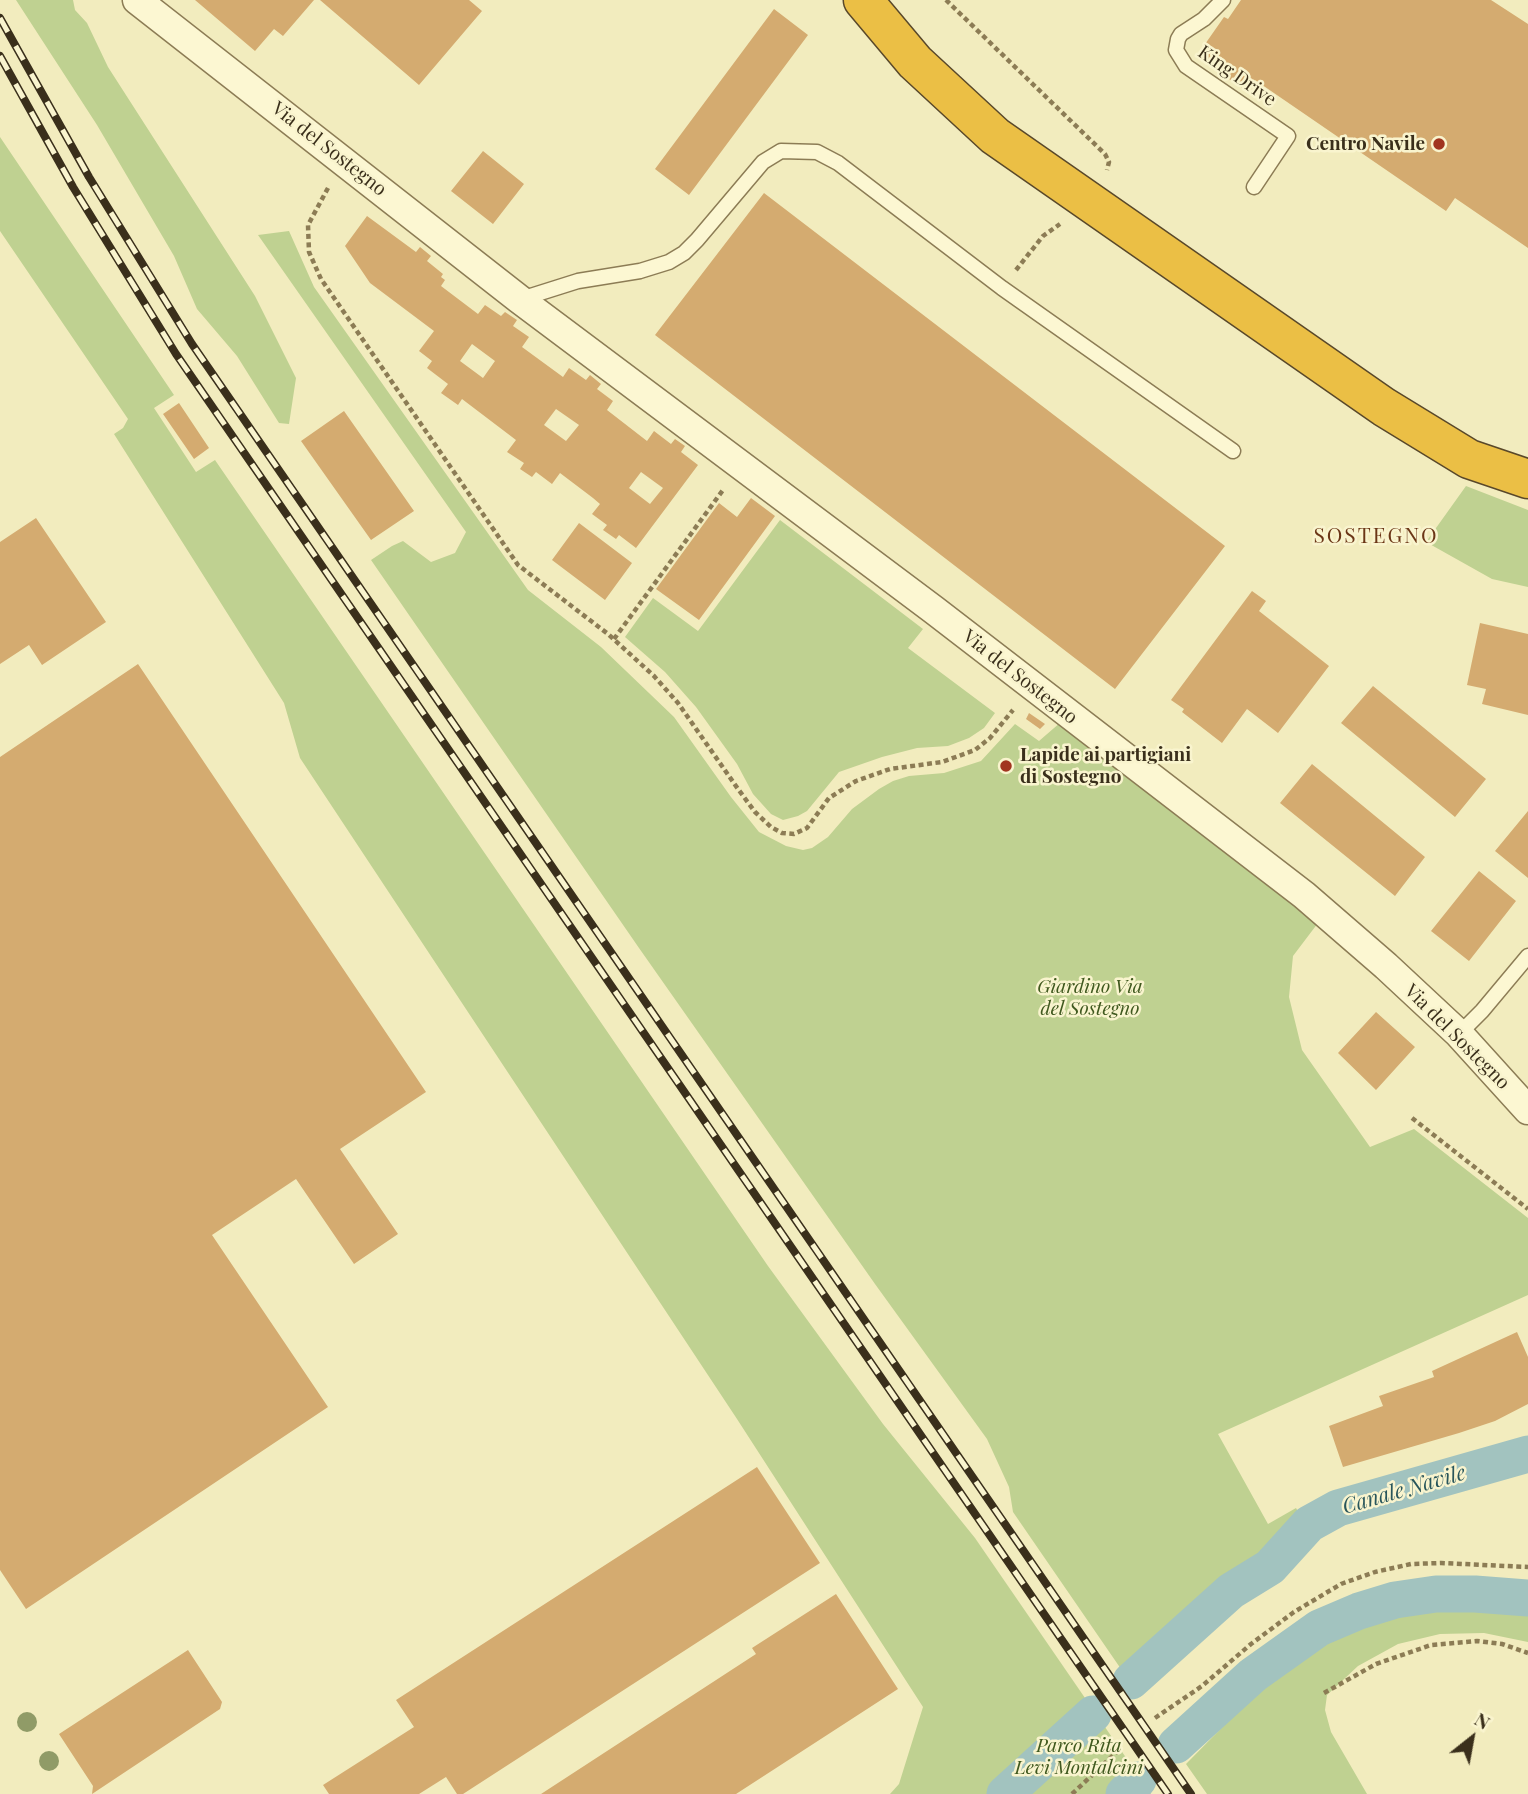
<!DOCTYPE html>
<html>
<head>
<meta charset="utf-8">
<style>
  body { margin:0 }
  #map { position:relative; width:1528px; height:1794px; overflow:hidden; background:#f2ecbe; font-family:"Playfair Display",serif }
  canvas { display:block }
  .north { position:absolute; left:1437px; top:1703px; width:70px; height:70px; -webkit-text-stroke:5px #f9f4ce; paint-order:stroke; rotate:31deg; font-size:19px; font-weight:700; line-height:28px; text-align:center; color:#3a2f1b }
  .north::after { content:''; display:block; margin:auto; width:24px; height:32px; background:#3a2f1b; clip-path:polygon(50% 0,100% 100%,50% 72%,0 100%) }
</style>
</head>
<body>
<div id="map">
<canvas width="1528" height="1794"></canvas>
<div class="north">N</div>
</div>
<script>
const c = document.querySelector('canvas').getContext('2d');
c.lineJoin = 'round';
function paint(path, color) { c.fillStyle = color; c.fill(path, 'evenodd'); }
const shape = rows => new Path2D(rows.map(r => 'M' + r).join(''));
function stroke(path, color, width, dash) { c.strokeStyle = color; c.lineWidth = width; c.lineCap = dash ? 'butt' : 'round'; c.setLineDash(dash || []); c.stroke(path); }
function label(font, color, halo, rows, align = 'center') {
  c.font = font + ' "Playfair Display",serif'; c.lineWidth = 5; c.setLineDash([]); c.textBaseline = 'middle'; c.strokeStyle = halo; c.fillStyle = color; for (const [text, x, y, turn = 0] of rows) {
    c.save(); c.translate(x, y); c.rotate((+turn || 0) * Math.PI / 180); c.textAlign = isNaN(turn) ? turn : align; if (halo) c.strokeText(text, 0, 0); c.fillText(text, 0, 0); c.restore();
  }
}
const green = shape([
  [16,0,73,0,75,10,87,23,108,67,255,296,296,378,289,424,279,423,237,356,197,309,174,256,97,125],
  [0,137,174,395,154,408,196,472,215,460,768,1266,883,1424,975,1538,1151,1794,890,1794,899,1784,923,1707,737,1419,300,758,284,703,114,434,123,428,128,419,0,231],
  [289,231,314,287,528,590,601,647,674,717,731,797,759,832,786,846,803,850,812,848,828,837,852,809,879,789,893,781,909,776,944,773,981,761,1015,724,1039,741,1061,722,1318,923,1293,956,1289,997,1302,1050,1370,1147,1414,1129,1528,1218,1528,1295,1218,1434,1268,1524,1296,1508,1302,1519,1260,1561,1225,1577,1121,1669,1013,1512,1009,1487,987,1439,875,1284,639,948,371,560,392,546,403,541,431,562,455,553,466,532,258,235],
  [1466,486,1528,510,1528,587,1492,579,1426,542],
  [780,520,923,629,908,648,995,713,984,728,969,738,948,746,917,748,882,757,839,772,807,811,798,816,783,820,771,814,753,794,737,764,696,707,665,672,625,637,653,598,698,631],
  [1439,1606,1528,1615,1528,1642,1484,1633,1440,1634,1398,1644,1358,1666,1327,1695,1325,1710,1331,1732,1367,1794,1207,1794,1186,1764,1255,1694,1293,1665,1335,1639,1400,1612]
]);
const canal = shape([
  [1131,1681,1231,1591,1270,1567,1309,1524,1338,1508,1528,1454],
  [1176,1745,1253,1675,1319,1628,1359,1611,1395,1600,1436,1594,1475,1594,1528,1598],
  [1005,1794,1093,1714],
  [1124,1794,1138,1780]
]);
const building = shape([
  [195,0,314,0,283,36,274,29,255,51],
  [320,0,469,0,482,11,419,85],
  [1241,0,1491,0,1528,24,1528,248,1455,198,1446,211,1255,80,1247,91,1196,57,1224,17,1228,19],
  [774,9,808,35,689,195,655,169],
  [483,151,524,184,493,224,451,191],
  [764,193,1225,546,1115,689,655,335],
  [367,216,416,252,420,247,431,256,427,261,443,274,441,277,445,280,441,286,478,314,485,305,501,316,505,312,517,320,513,326,529,337,522,347,563,377,569,368,586,380,590,375,601,384,597,389,613,401,607,410,647,441,654,431,671,444,675,439,685,446,681,452,698,465,636,548,619,535,616,539,603,530,607,525,592,514,600,504,593,498,560,473,552,484,536,472,532,477,520,469,524,463,507,452,516,440,462,399,458,405,441,393,448,384,427,368,432,361,419,351,434,331,370,283,345,246],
  [472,344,495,361,483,378,460,361],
  [556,409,579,425,566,441,544,425],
  [641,472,663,488,650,504,629,488],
  [179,403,209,448,194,459,163,414],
  [344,411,414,511,371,540,301,441],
  [751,498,775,516,699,620,656,589,719,503,737,517],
  [36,518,106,622,42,665,29,645,0,664,0,542],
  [579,523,632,563,605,600,552,560],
  [1252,591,1266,601,1259,611,1329,666,1278,733,1247,709,1222,743,1182,712,1184,709,1171,700],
  [1480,623,1528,634,1528,715,1482,704,1486,689,1467,685],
  [138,664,426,1092,340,1149,398,1234,354,1264,296,1179,212,1235,328,1407,26,1609,0,1570,0,757],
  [1373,686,1486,779,1455,817,1341,723],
  [1029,713,1045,724,1040,729,1026,719],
  [1312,764,1425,857,1395,896,1280,803],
  [1528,811,1528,878,1495,851],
  [1479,871,1516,901,1469,961,1431,931],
  [1376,1012,1415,1047,1376,1090,1338,1053],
  [1517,1332,1528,1357,1528,1404,1495,1421,1459,1433,1343,1467,1329,1426,1383,1406,1379,1396,1434,1377,1432,1371],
  [757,1467,820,1563,463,1794,457,1794,446,1777,419,1794,329,1794,323,1785,414,1727,396,1700],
  [836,1594,898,1689,736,1794,541,1794,756,1654,752,1648],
  [188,1650,222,1702,220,1709,92,1794,93,1786,59,1734]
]);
const path = shape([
  [946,0,1105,154,1109,162,1107,170],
  [328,188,308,225,309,252,321,279,518,565,608,634,654,676,678,703,738,789,755,812,771,827,782,833,794,834,807,828,829,798,856,781,890,769,942,762,975,750,990,738,1013,710],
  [1016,270,1043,236,1060,224],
  [614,639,723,490],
  [1412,1118,1528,1209],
  [1324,1693,1376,1664,1431,1645,1477,1641,1502,1644,1528,1653],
  [1155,1718,1202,1686,1251,1644,1294,1612,1341,1584,1375,1572,1411,1564,1441,1563,1528,1567],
  [1072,1794,1120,1749]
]);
const service = shape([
  [1223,0,1204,19,1181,34,1178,39,1176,50,1186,66,1288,136,1254,187],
  [521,299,578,281,640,271,669,262,684,253,697,240,763,162,781,151,817,152,838,163,1002,288,1233,451],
  [1459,1034,1482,1011,1528,956]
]);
const minor = shape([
  [137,0,519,299,934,610,1304,895,1386,966,1459,1034,1528,1110]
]);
const motorway = shape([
  [863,0,915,62,995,136,1384,407,1469,459,1528,479]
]);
const rail = shape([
  [0,18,89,177,192,344,1191,1794],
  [0,56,73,187,176,354,1168,1794]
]);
const trees = [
  [27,1722],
  [49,1761]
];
const markers = [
  [1439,144,7,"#a1341f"],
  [1006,766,7,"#a1341f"]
];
const streetNames = [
  ["King Drive",1237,76,35],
  ["Via del Sostegno",329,149,38],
  ["Via del Sostegno",1020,677,38],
  ["Via del Sostegno",1457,1037,45]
];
const poiNames = [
  ["Centro Navile",1425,144],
  ["Lapide ai partigiani",1020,755,"left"],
  ["di Sostegno",1020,777,"left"]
];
const parkNames = [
  ["Giardino Via",1090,987],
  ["del Sostegno",1090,1009],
  ["Parco Rita",1079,1746],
  ["Levi Montalcini",1079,1768]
];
const neighbourhoodNames = [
  ["SOSTEGNO",1376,536]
];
const waterNames = [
  ["Canale Navile",1404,1490,-16]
];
paint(green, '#bfd191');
stroke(canal, '#a2c3bf', 37);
paint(building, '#d4ab70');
stroke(service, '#8c7c55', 17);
stroke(minor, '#8c7c55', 31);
stroke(motorway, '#59482a', 41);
stroke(path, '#8c7c55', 4.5, [5, 3.5]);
stroke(service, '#fcf7d2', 14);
stroke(minor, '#fcf7d2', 28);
stroke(motorway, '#ebbf45', 38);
stroke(rail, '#3a2f1b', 8);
stroke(rail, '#f9f4ce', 5, [16]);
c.fillStyle = '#909b67';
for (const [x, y] of trees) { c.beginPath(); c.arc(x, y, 10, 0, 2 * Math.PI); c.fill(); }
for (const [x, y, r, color] of markers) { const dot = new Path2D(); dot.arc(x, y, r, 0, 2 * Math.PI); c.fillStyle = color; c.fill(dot); stroke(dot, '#f9f4ce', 2.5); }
label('19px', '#3a2f1b', '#f9f4ce', streetNames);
label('bold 19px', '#3a2f1b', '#f9f4ce', poiNames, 'right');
label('italic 19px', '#40591f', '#f9f4ce', parkNames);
c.letterSpacing = '2px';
label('21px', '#6b3616', '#f9f4ce', neighbourhoodNames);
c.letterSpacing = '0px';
label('italic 21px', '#29565b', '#f9f4ce', waterNames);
</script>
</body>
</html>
